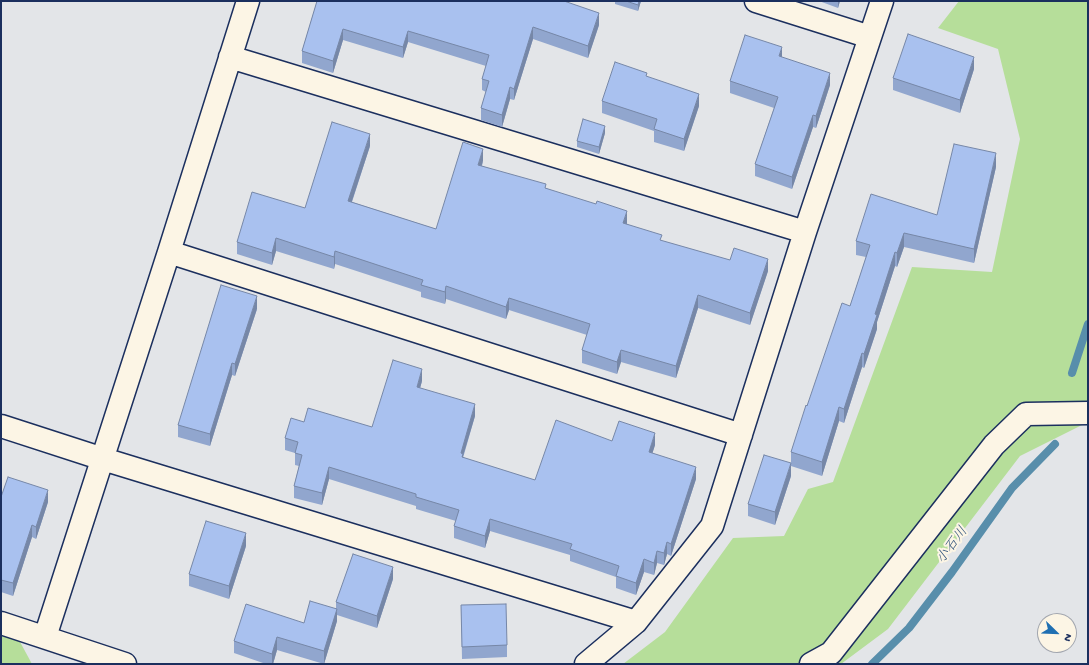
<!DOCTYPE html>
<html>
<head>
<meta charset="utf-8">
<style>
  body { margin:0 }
  #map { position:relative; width:1089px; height:665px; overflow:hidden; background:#e3e5e8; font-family:"Gochi Hand",sans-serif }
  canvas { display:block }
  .frame { position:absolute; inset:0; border:2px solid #1b2f5e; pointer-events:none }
  .north { position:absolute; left:1037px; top:613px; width:40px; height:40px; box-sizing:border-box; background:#fcf5e5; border:1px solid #a2a6af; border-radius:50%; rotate:113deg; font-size:11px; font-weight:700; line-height:16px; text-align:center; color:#1b2f5e }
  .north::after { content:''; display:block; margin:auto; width:14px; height:18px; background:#1f6fb2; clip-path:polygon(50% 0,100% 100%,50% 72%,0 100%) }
</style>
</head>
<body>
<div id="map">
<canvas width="1089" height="665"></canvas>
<div class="frame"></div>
<div class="north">N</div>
</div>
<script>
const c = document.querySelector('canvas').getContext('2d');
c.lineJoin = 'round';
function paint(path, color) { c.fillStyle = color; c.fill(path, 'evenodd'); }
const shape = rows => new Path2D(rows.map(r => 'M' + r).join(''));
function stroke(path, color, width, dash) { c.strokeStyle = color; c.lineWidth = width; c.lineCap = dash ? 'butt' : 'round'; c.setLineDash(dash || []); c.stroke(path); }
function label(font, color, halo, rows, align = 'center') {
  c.font = font + ' "Gochi Hand","Klee One",sans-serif'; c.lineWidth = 4; c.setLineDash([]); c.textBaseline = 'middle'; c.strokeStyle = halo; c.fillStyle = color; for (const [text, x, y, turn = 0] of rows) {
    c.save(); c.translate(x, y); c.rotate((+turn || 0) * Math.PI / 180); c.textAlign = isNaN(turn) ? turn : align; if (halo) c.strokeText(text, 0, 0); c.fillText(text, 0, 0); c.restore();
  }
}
const green = shape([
  [959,1,1088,1,1088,410,1086,423,1020,456,888,629,841,664,623,664,665,632,733,538,784,536,808,489,833,482,912,267,992,272,1020,139,998,49,938,28],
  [1,634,19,640,32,664,1,664]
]);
const stream = shape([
  [1072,373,1088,324],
  [872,664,909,628,952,572,1012,488,1055,444]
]);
const minor = shape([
  [756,1,870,37],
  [230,57,805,232],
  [169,252,741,435],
  [1,426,103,459,636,622],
  [1,623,125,664],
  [45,637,169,252,248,1],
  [586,664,636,622,712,526,805,232,882,1],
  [811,664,831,653,994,445,1026,414,1088,413]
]);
const wall = shape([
  [317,1,599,25,588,58,533,39,514,100,510,99,502,127,481,120,481,108,486,92,482,90,482,79,486,66,408,42,403,58,343,40,333,73,302,63,302,51],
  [615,1,641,1,638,11,615,4],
  [819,1,840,1,838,8],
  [782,57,830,85,816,128,813,127,792,189,755,176,755,164,774,108,730,93,730,81],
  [974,69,960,113,893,90,893,78],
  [647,77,699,106,684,151,654,142,654,131,602,113,602,101],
  [605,133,599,154,577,147,577,141],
  [370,146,352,202,436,229,483,161,482,166,546,188,627,223,627,224,662,241,768,271,750,325,698,308,676,378,621,362,617,374,582,363,582,350,587,335,509,310,506,319,446,299,445,304,421,297,421,292,335,264,334,269,276,251,272,265,237,254,237,242,305,208],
  [996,167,974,263,904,247,897,267,895,266,877,322,877,329,864,368,862,367,844,423,839,421,822,476,791,466,791,452,807,406,850,306,866,257,856,255,856,241,937,215],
  [257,309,235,376,232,375,210,446,178,437,178,425],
  [422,381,420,388,475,416,463,458,535,480,612,441,655,445,652,454,696,479,671,556,667,554,664,565,657,563,654,575,644,572,636,595,616,588,616,577,570,561,570,555,490,531,485,548,454,538,454,526,456,521,416,509,416,506,329,479,322,505,294,498,294,486,299,466,295,465,295,453,285,450,285,438,304,422,372,427],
  [791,476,775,525,748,516,748,504],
  [1,497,48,502,36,539,32,537,13,596,1,592],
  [246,546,229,599,189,586,189,574],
  [393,579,377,628,337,615,337,621,324,664,277,650,273,664,266,664,234,653,234,641,304,623,336,608,336,602],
  [461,605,507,645,507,657,462,659]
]);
const shadedWall = shape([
  [639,1,641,1,638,11,638,5],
  [838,1,840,1,838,8],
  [599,13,599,25,588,58,588,46],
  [533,27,533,39,514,100,514,89],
  [343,29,343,40,333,73,333,61],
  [408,31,408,42,403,58,403,47],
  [782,47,782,59,779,56],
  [974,57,974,69,960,113,960,100],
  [830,73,830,85,816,128,816,116],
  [510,87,510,99,502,127,502,115],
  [699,94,699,106,684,151,684,139],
  [813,115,813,127,792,189,792,177],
  [605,126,605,133,599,154,599,147],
  [370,134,370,146,348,213,348,201],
  [483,149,483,161,478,177,478,165],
  [996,153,996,167,974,263,974,249],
  [627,211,627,223,623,235,623,223],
  [904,233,904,247,897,267,897,253],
  [276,238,276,251,272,265,272,253],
  [335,251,335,264,334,269,334,257],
  [895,252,895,266,877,322,877,329,864,368,864,354,875,314],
  [768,259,768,271,750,325,750,313],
  [446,286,446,299,445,304,445,292],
  [698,295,698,308,676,378,676,366],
  [257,296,257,309,235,376,235,364],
  [509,298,509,310,506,319,506,307],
  [621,350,621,362,617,374,617,362],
  [862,353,862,367,844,423,844,409],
  [232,363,232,375,210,446,210,434],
  [422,369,422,381,417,399,417,387],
  [475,404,475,416,463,456,463,466,461,453],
  [839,407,839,421,822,476,822,462],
  [655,433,655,445,649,464,649,452],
  [791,463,791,476,775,525,775,512],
  [329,467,329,479,322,505,322,493],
  [696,467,696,479,671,556,671,544],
  [48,490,48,502,36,539,36,527],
  [490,519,490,531,485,548,485,536],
  [32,525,32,537,13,596,13,583],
  [246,533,246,546,229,599,229,586],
  [667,542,667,554,664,565,664,553],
  [657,551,657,563,654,575,654,563],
  [644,559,644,572,636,595,636,583],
  [393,567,393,579,377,628,377,616],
  [337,609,337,621,324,664,324,651],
  [277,637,277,650,273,664,272,664,272,654]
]);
const building = shape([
  [317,1,564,1,599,13,588,46,533,27,514,89,510,87,502,115,481,108,489,81,482,79,489,55,408,31,403,47,343,29,333,61,302,51,317,1],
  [626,1,639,1,638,5,626,1],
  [908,34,974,57,960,100,893,78,908,34],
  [745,35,782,47,779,56,830,73,816,116,813,115,792,177,755,164,778,97,730,81,745,35],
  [615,62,647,73,646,76,699,94,684,139,654,129,657,119,602,101,615,62],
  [583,119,605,126,599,147,577,141,583,119],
  [332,122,370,134,348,201,436,229,463,142,483,149,478,165,546,184,545,188,596,204,597,201,627,211,623,223,662,235,660,240,730,260,734,248,768,259,750,313,698,295,676,366,621,350,617,362,582,350,590,324,509,298,506,307,446,286,445,292,421,285,423,280,335,251,334,257,276,238,272,253,237,242,252,192,305,208,332,122],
  [954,144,996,153,974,249,904,233,897,253,895,252,875,314,877,315,864,354,862,353,844,409,839,407,822,462,791,452,806,405,807,406,842,303,850,306,870,245,856,241,871,194,937,215,954,144],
  [221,285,257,296,235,364,232,363,210,434,178,425,221,285],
  [393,360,422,369,417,387,475,404,461,453,463,454,462,457,535,480,556,420,612,441,619,421,655,433,649,452,696,467,671,544,667,542,664,553,657,551,654,563,644,559,636,583,616,576,619,566,570,549,572,544,490,519,485,536,454,526,459,510,416,497,416,494,329,467,322,493,294,486,302,455,295,453,298,442,285,438,291,418,304,422,308,408,372,427,393,360],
  [764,455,791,463,775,512,748,504,764,455],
  [8,477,48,490,36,527,32,525,13,583,1,580,1,497,8,477],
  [206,521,246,533,229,586,189,574,206,521],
  [353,554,393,567,377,616,336,602,353,554],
  [310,601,337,609,324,651,277,637,272,654,234,641,246,604,304,623,310,601],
  [506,604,507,645,462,647,461,605,506,604]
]);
const waterNames = [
  ["小石川",953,546,-53]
];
paint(green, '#b6de9a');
stroke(stream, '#588eab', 8);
stroke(minor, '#1b2f5e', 25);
stroke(minor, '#fcf5e5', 22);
paint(wall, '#91a6ce');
paint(shadedWall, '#7687a7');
paint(building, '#a9c1ef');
stroke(building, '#7687a7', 1);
label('italic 14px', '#34567e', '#fcf5e5', waterNames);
</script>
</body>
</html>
